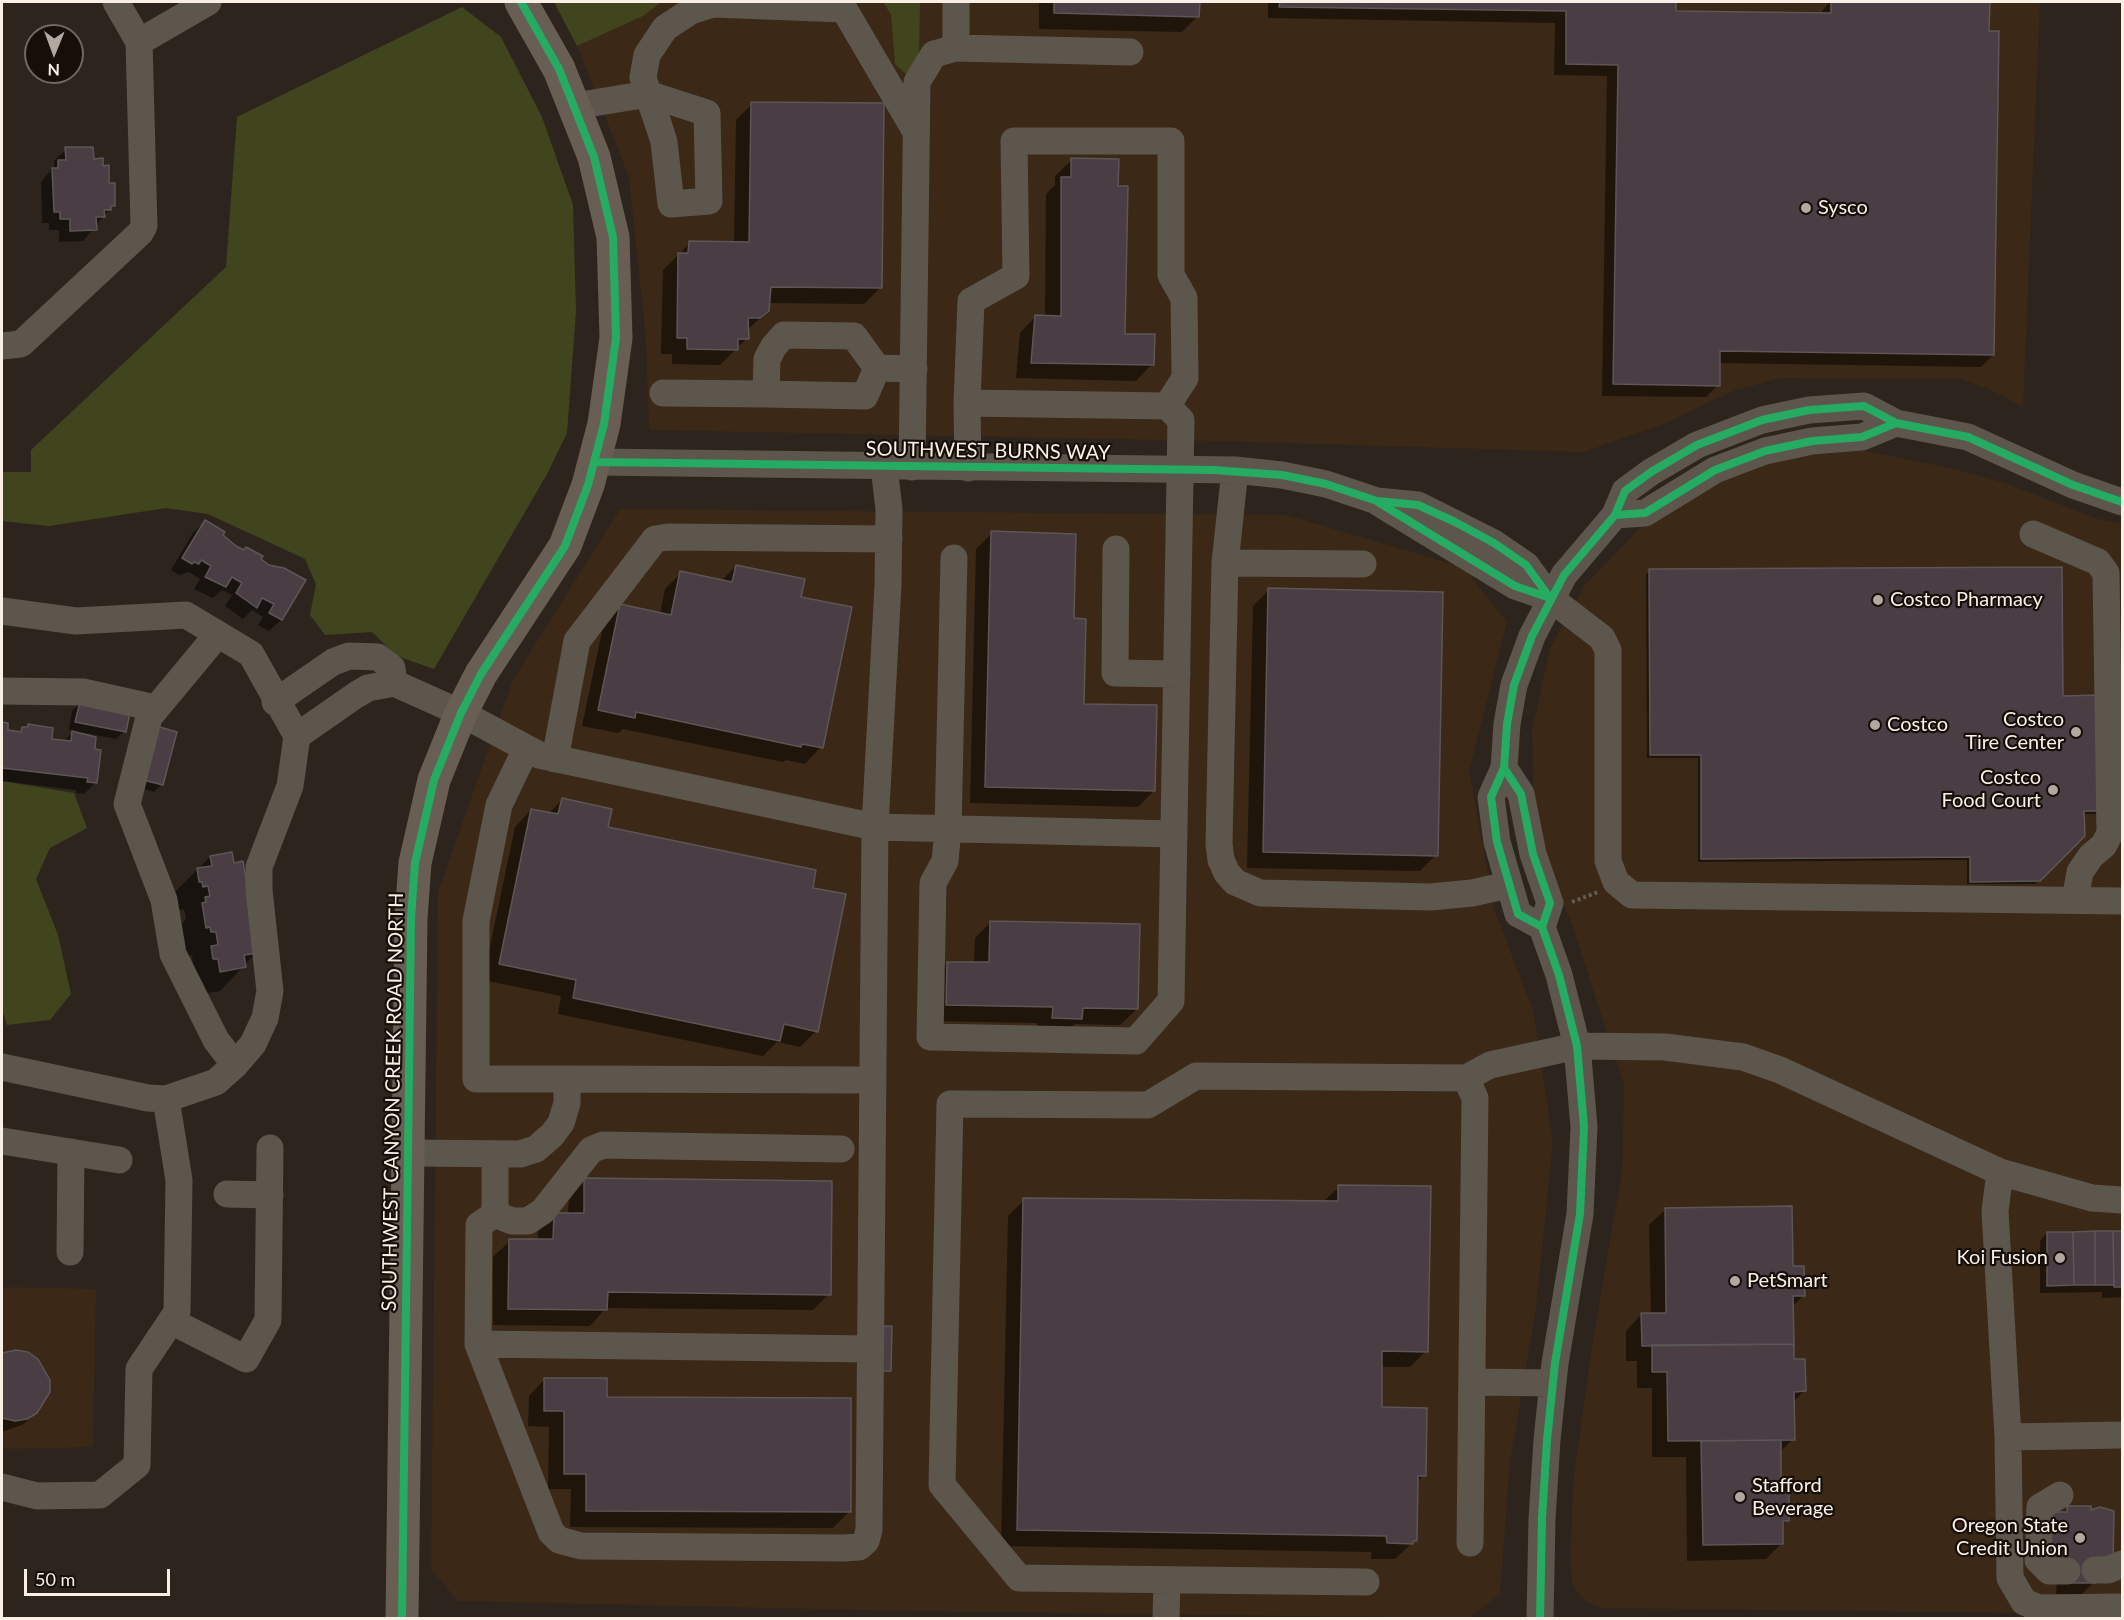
<!DOCTYPE html>
<html>
<head>
<meta charset="utf-8">
<style>
  body { margin:0 }
  #map { position:relative; width:2124px; height:1620px; overflow:hidden; background:#2d251d; font-family:Lato,sans-serif }
  canvas { display:block }
  .frame { position:absolute; inset:0; border:3px solid #f9efe5; pointer-events:none }
  .north { position:absolute; left:24px; top:24px; width:60px; height:60px; box-sizing:border-box; background:#160f09; border:2px solid #716961; border-radius:50%; rotate:181deg; font-size:16px; font-weight:700; line-height:24px; text-align:center; color:#f9efe5 }
  .north::after { content:''; display:block; margin:auto; width:21px; height:27px; background:#b2a89f; clip-path:polygon(50% 0,100% 100%,50% 72%,0 100%) }
  .scale { position:absolute; left:24px; top:1569px; width:146px; height:27px; box-sizing:border-box; border:3px solid #f9efe5; border-top:0; padding-left:8px; font-size:18px; line-height:21px; white-space:nowrap; color:#f9efe5; -webkit-text-stroke:4px #160f09; paint-order:stroke }
</style>
</head>
<body>
<div id="map">
<canvas width="2124" height="1620"></canvas>
<div class="frame"></div>
<div class="north">N</div>
<div class="scale">50 m</div>
</div>
<script>
const c = document.querySelector('canvas').getContext('2d');
c.lineJoin = 'round';
function paint(path, color) { c.fillStyle = color; c.fill(path, 'evenodd'); }
const shape = rows => new Path2D(rows.map(r => 'M' + r).join(''));
function stroke(path, color, width, dash) { c.strokeStyle = color; c.lineWidth = width; c.lineCap = dash ? 'butt' : 'round'; c.setLineDash(dash || []); c.stroke(path); }
function label(font, color, halo, rows, align = 'center') {
  c.font = font + ' Lato,sans-serif'; c.lineWidth = 4.5; c.setLineDash([]); c.textBaseline = 'middle'; c.strokeStyle = halo; c.fillStyle = color; for (const [text, x, y, turn = 0] of rows) {
    c.save(); c.translate(x, y); c.rotate((+turn || 0) * Math.PI / 180); c.textAlign = isNaN(turn) ? turn : align; if (halo) c.strokeText(text, 0, 0); c.fillText(text, 0, 0); c.restore();
  }
}
const built = shape([
  [662,2,883,2,891,15,895,64,920,35,920,2,2040,2,2023,407,1991,390,1962,379,1780,378,1733,391,1661,425,1583,452,1217,441,649,430,646,340,629,177,577,46,643,16],
  [1862,450,1954,469,2005,483,2098,519,2122,524,2122,1600,2038,1599,2016,1613,1602,1608,1585,1601,1573,1586,1570,1561,1573,1484,1592,1345,1622,1172,1624,1085,1571,921,1546,864,1534,811,1532,731,1542,685,1550,648,1585,585,1641,527,1721,476,1783,458],
  [620,509,1286,515,1463,567,1507,622,1469,771,1495,912,1533,1010,1553,1143,1536,1307,1510,1462,1500,1594,1469,1618,907,1611,458,1601,431,1569,438,892,513,680],
  [2,1287,96,1289,93,1447,2,1449]
]);
const green = shape([
  [554,2,662,2,643,16,577,46],
  [883,2,920,2,919,60,906,74,895,64,891,15],
  [462,7,501,37,542,117,573,205,576,311,567,433,547,474,434,669,397,656,372,632,325,635,310,615,316,584,305,559,208,514,166,508,49,526,2,521,2,472,31,472,31,450,226,267,237,117],
  [2,781,74,793,87,828,50,848,36,879,58,935,71,994,50,1020,7,1025,2,1009]
]);
const shadow = shape([
  [1039,2,1198,2,1198,16,1182,32,1039,29],
  [1268,2,1675,2,1675,13,1819,15,1830,2,1988,2,1993,355,1981,367,1718,363,1718,385,1706,397,1602,396,1607,76,1554,75,1555,23,1268,18],
  [752,104,880,288,864,304,768,303,768,311,747,330,747,338,720,365,672,364,672,354,661,354,663,270,690,243,734,244,736,120],
  [66,149,92,160,108,185,113,205,83,241,59,242,59,230,49,230,49,223,42,223,41,182,54,166,54,161],
  [1072,160,1123,335,1152,364,1136,381,1016,378,1020,333,1036,316,1045,317,1046,194,1055,185,1055,176],
  [205,522,235,548,259,559,281,620,269,631,258,625,263,617,252,610,243,619,225,606,232,595,222,590,213,598,194,589,200,579,189,572,179,575,171,570,193,533],
  [992,533,1073,620,1082,705,1154,791,1138,807,970,803,976,549],
  [736,566,799,598,821,747,805,764,786,760,783,762,623,729,618,733,582,726,604,622,620,606,660,614,665,589,681,573,721,581],
  [1650,571,2061,697,2099,811,2096,814,2082,814,2084,836,2035,884,1967,884,1967,860,1698,862,1698,758,1647,758,1646,574],
  [1269,590,1436,855,1420,871,1247,868,1253,606],
  [80,703,128,713,124,732,116,739,84,733,96,782,84,794,76,793,76,790,2,781,2,724,7,724,6,731,18,733,28,726,50,740,63,742,74,731,69,730,72,711],
  [149,736,162,784,154,792,136,787],
  [562,800,606,828,811,889,816,1031,800,1047,777,1042,763,1056,558,1014,561,996,483,980,515,827,531,810,548,814],
  [210,857,256,953,220,991,196,995,192,955,187,956,179,928,186,918,184,909,179,910,173,894],
  [991,922,1137,1009,1120,1025,1075,1024,1065,1034,1037,1034,1037,1023,930,1021,931,979,947,963,974,964,975,938],
  [585,1180,829,1294,813,1310,606,1308,590,1326,493,1325,493,1257,510,1241,538,1241,538,1231,554,1214,568,1215,569,1196],
  [1339,1187,1426,1351,1410,1367,1380,1367,1381,1409,1424,1475,1416,1483,1415,1540,1395,1559,1371,1559,1371,1552,1001,1546,1008,1216,1024,1200,1323,1202],
  [1666,1209,1792,1267,1803,1296,1792,1307,1792,1361,1804,1391,1793,1402,1793,1439,1779,1453,1780,1488,1787,1520,1782,1526,1782,1543,1766,1559,1687,1561,1686,1457,1652,1457,1652,1388,1637,1388,1637,1361,1626,1361,1626,1331,1642,1314,1651,1314,1649,1225],
  [2122,1232,2122,1297,2102,1298,2102,1292,2040,1293,2040,1241,2047,1233],
  [16,1352,36,1412,24,1424,2,1432,2,1356],
  [545,1379,606,1398,849,1512,833,1528,570,1527,571,1489,548,1489,549,1427,528,1426,529,1396],
  [2068,1507,2090,1514,2094,1509,2113,1512,2094,1582,2082,1594,2056,1594,2062,1514]
]);
const building = shape([
  [1054,2,1200,2,1199,17,1054,13,1054,2],
  [1280,2,1676,2,1676,11,1831,13,1831,2,1990,2,1989,31,1999,31,1994,355,1720,351,1720,386,1613,384,1618,65,1566,64,1566,11,1279,7,1280,2],
  [751,102,884,103,882,288,771,287,769,311,760,318,748,318,749,339,738,339,738,350,687,349,687,338,677,338,678,253,688,253,689,241,749,242,751,102],
  [65,147,93,147,94,159,103,158,103,166,109,165,109,183,115,183,115,206,111,206,111,210,104,210,105,217,96,217,97,230,70,231,70,219,60,219,60,212,54,212,52,168,58,168,58,160,66,160,65,147],
  [1071,158,1119,159,1118,186,1128,186,1125,334,1155,334,1154,365,1031,363,1035,315,1061,316,1061,177,1071,177,1071,158],
  [205,520,225,532,223,535,236,546,244,550,246,547,263,556,261,559,269,565,284,568,306,580,282,620,269,613,274,604,262,598,257,608,236,593,242,583,232,577,226,587,205,577,211,566,201,560,199,564,194,562,192,564,182,558,205,520],
  [991,531,1076,534,1074,618,1086,619,1084,704,1157,705,1155,791,985,787,991,531],
  [736,565,805,579,801,597,852,607,823,748,802,744,801,747,636,712,635,718,598,710,620,604,671,615,680,571,732,582,736,565],
  [2062,567,2063,696,2100,695,2101,811,2084,811,2085,836,2040,881,1970,882,1970,857,1701,859,1701,755,1650,755,1649,569,2062,567],
  [1268,588,1443,592,1438,856,1263,852,1268,588],
  [80,702,130,712,126,732,75,722,80,702],
  [2,722,8,723,8,730,21,732,22,727,28,727,28,724,53,728,52,739,71,741,72,731,96,737,95,749,101,750,97,783,87,782,88,778,2,768,2,722],
  [156,726,177,732,163,785,143,780,156,726],
  [562,798,612,809,608,827,816,870,813,888,846,894,818,1032,784,1024,780,1041,573,998,576,980,499,964,531,809,558,814,562,798],
  [232,852,234,863,243,861,258,953,244,955,246,967,220,972,218,959,213,959,211,946,218,945,216,932,211,932,210,927,206,928,202,903,206,902,205,897,210,896,208,886,203,887,202,882,199,882,197,868,212,866,210,856,232,852],
  [990,921,1140,924,1138,1009,1083,1008,1082,1019,1052,1018,1053,1007,946,1005,947,962,989,962,990,921],
  [584,1178,832,1181,831,1295,608,1292,607,1310,508,1309,509,1239,553,1239,554,1213,584,1213,584,1178],
  [1338,1185,1431,1186,1428,1352,1382,1351,1382,1407,1427,1408,1426,1476,1418,1476,1417,1541,1413,1541,1413,1544,1387,1543,1386,1536,1017,1530,1023,1198,1338,1201,1338,1185],
  [1792,1206,1793,1266,1804,1266,1805,1296,1793,1296,1794,1344,1642,1346,1641,1313,1666,1313,1665,1208,1792,1206],
  [2095,1231,2113,1231,2114,1285,2095,1285,2095,1231],
  [2095,1231,2095,1285,2074,1285,2073,1232,2095,1231],
  [2113,1231,2122,1231,2122,1287,2114,1287,2113,1231],
  [2047,1232,2073,1232,2074,1285,2047,1286,2047,1232],
  [880,1326,892,1326,891,1371,879,1371,880,1326],
  [1794,1344,1794,1359,1805,1359,1806,1391,1794,1392,1795,1440,1668,1441,1667,1372,1652,1372,1652,1345,1794,1344],
  [16,1350,28,1352,38,1359,50,1380,50,1392,37,1413,27,1419,15,1421,2,1418,2,1353,16,1350],
  [544,1378,607,1378,607,1397,851,1398,851,1512,586,1511,586,1474,564,1474,564,1411,544,1411,544,1378],
  [1781,1440,1781,1487,1789,1487,1789,1521,1783,1521,1783,1544,1703,1545,1701,1441,1781,1440],
  [2067,1506,2091,1506,2091,1510,2100,1507,2114,1511,2113,1561,2095,1583,2067,1583,2047,1560,2045,1512,2067,1512,2067,1506]
]);
const path = shape([
  [1572,902,1598,892]
]);
const minor = shape([
  [139,42,208,2],
  [956,48,956,2],
  [575,106,648,94,707,113,709,201,671,204,664,142,659,126,648,94,643,77,647,55,665,28,691,11,713,4,844,9,916,132],
  [2,346,21,344,140,233,144,226,139,42,116,2],
  [877,368,865,396,766,394,767,359,774,346,784,335,854,336,877,368,914,369],
  [663,393,766,394],
  [967,403,971,301,1016,276,1014,141,1171,141,1171,275,1184,298,1185,378,1167,406],
  [595,462,1235,470,1282,475,1326,484,1377,501,1418,505,1494,543,1526,565,1550,598,1602,638,1608,650,1608,861,1616,882,1632,895,2122,901],
  [912,467,917,82,934,54,956,48,1130,52],
  [1235,470,1225,563,1219,844,1221,860,1227,873,1235,882,1260,893,1431,897,1472,893,1508,885],
  [1379,503,1515,586,1550,598],
  [1615,515,1645,513,1715,470,1765,451,1812,441,1862,437,1896,423],
  [2033,534,2098,562,2106,573,2110,833,2104,845,2091,856,2080,872,2075,900],
  [1116,549,1115,673,1177,674],
  [954,558,948,829,945,861,933,883,930,1037,1136,1041,1171,1001,1181,420,1167,406,967,403,968,468],
  [1225,563,1363,564],
  [2,611,76,621,186,615,251,654,297,736,290,786,259,867,259,890,270,991,265,1018,253,1044,235,1065,216,1082,166,1099,148,1098,2,1067],
  [218,634,149,717,127,804,164,900,173,954,216,1040,235,1065],
  [2,691,83,692,155,708],
  [275,702,333,662,349,656,378,657,392,668,394,683],
  [297,736,356,695,368,688,394,683,461,713,539,755,875,827,1174,834],
  [555,759,577,641,655,539,668,537,889,539],
  [1504,768,1521,794,1533,854,1550,903,1542,927,1559,975,1577,1046,1584,1127,1580,1214,1555,1363,1547,1440,1542,1519,1540,1618],
  [1542,927,1518,914,1497,842,1491,797,1504,768,1507,724,1514,685,1532,636,1564,575,1615,515,1625,491,1651,472,1697,445,1762,420,1809,410,1864,406,1896,423,1968,437,2073,485,2122,502],
  [1466,1078,1475,1098,1470,1543],
  [567,1079,872,1080],
  [2,1141,119,1160],
  [408,1153,520,1154,536,1149,552,1135,561,1123,567,1103,567,1079,476,1079,476,921,499,805,526,749],
  [495,1154,495,1214,479,1225,478,1344,551,1532,559,1540,581,1546,844,1548,859,1547,866,1541,869,1530,875,827,888,585,889,509,884,467],
  [2000,1172,1995,1211,2008,1437,2010,1578,2024,1602,2039,1608,2122,1607],
  [227,1194,270,1195],
  [495,1214,512,1221,528,1221,543,1211,591,1150,603,1145,841,1149],
  [70,1252,71,1152],
  [171,1321,246,1359,268,1320,270,1148],
  [478,1344,870,1349],
  [1472,1382,1553,1383],
  [2008,1437,2122,1435],
  [2,1487,37,1496,100,1495,137,1465,139,1369,177,1312,179,1180,166,1099],
  [2060,1495,2040,1507,2038,1560,2049,1571,2067,1571],
  [2095,1570,2108,1570,2122,1564],
  [1366,1582,1019,1578,942,1485,950,1104,1148,1105,1196,1076,1466,1078,1490,1065,1577,1046,1665,1047,1743,1057,1780,1070,2000,1172,2092,1198,2122,1200],
  [1166,1618,1167,1580]
]);
const major = shape([
  [402,1618,411,918,415,863,434,780,461,713,481,674,565,546,588,485,604,424,616,338,613,237,594,157,559,69,521,2]
]);
const cycleway = shape([
  [595,462,1213,470,1282,475,1326,484,1377,501,1418,505,1455,522,1494,543,1526,565,1550,598],
  [1378,502,1515,586,1550,598],
  [1615,515,1645,513,1715,470,1765,451,1812,441,1862,437,1896,423],
  [1504,768,1521,794,1533,854,1550,903,1542,927,1559,975,1577,1046,1584,1127,1580,1214,1555,1363,1547,1440,1542,1519,1540,1618],
  [1542,927,1518,914,1497,842,1491,797,1504,768,1507,724,1514,685,1532,636,1564,575,1615,515,1625,491,1651,472,1697,445,1762,420,1809,410,1864,406,1896,423,1968,437,2073,485,2122,502],
  [402,1618,411,918,415,863,434,780,461,713,481,674,565,546,588,485,604,424,616,338,613,237,594,157,559,69,521,2]
]);
const markers = [
  [1806,208,6,"#b2a89f"],
  [1878,600,6,"#b2a89f"],
  [1875,725,6,"#b2a89f"],
  [2076,732,6,"#b2a89f"],
  [2053,790,6,"#b2a89f"],
  [2060,1258,6,"#b2a89f"],
  [1735,1281,6,"#b2a89f"],
  [1740,1497,6,"#b2a89f"],
  [2080,1538,6,"#b2a89f"]
];
const poiNames = [
  ["Sysco",1818,208],
  ["Costco Pharmacy",1890,600],
  ["Costco",2064,720,"right"],
  ["Tire Center",2064,743,"right"],
  ["Costco",1887,725],
  ["Costco",2041,778,"right"],
  ["Food Court",2041,801,"right"],
  ["Koi Fusion",2048,1258,"right"],
  ["PetSmart",1747,1281],
  ["Stafford",1752,1486],
  ["Beverage",1752,1509],
  ["Oregon State",2068,1526,"right"],
  ["Credit Union",2068,1549,"right"]
];
const streetNames = [
  ["SOUTHWEST BURNS WAY",988,451,1],
  ["SOUTHWEST CANYON CREEK ROAD NORTH",393,1102,-89]
];
paint(built, '#3b2816');
paint(green, '#41451e');
paint(shadow, '#0007');
paint(building, '#4a3d44');
stroke(building, '#5d5656', 1.5);
stroke(path, '#635c54', 4, [3, 3]);
stroke(minor, '#5d564d', 27);
stroke(major, '#685e53', 33);
stroke(cycleway, '#26ab63', 8);
for (const [x, y, r, color] of markers) { const dot = new Path2D(); dot.arc(x, y, r, 0, 2 * Math.PI); c.fillStyle = color; c.fill(dot); stroke(dot, '#160f09', 2); }
label('20px', '#f9efe5', '#160f09', poiNames, 'left');
label('20px', '#f9efe5', '#160f09', streetNames);
</script>
</body>
</html>
